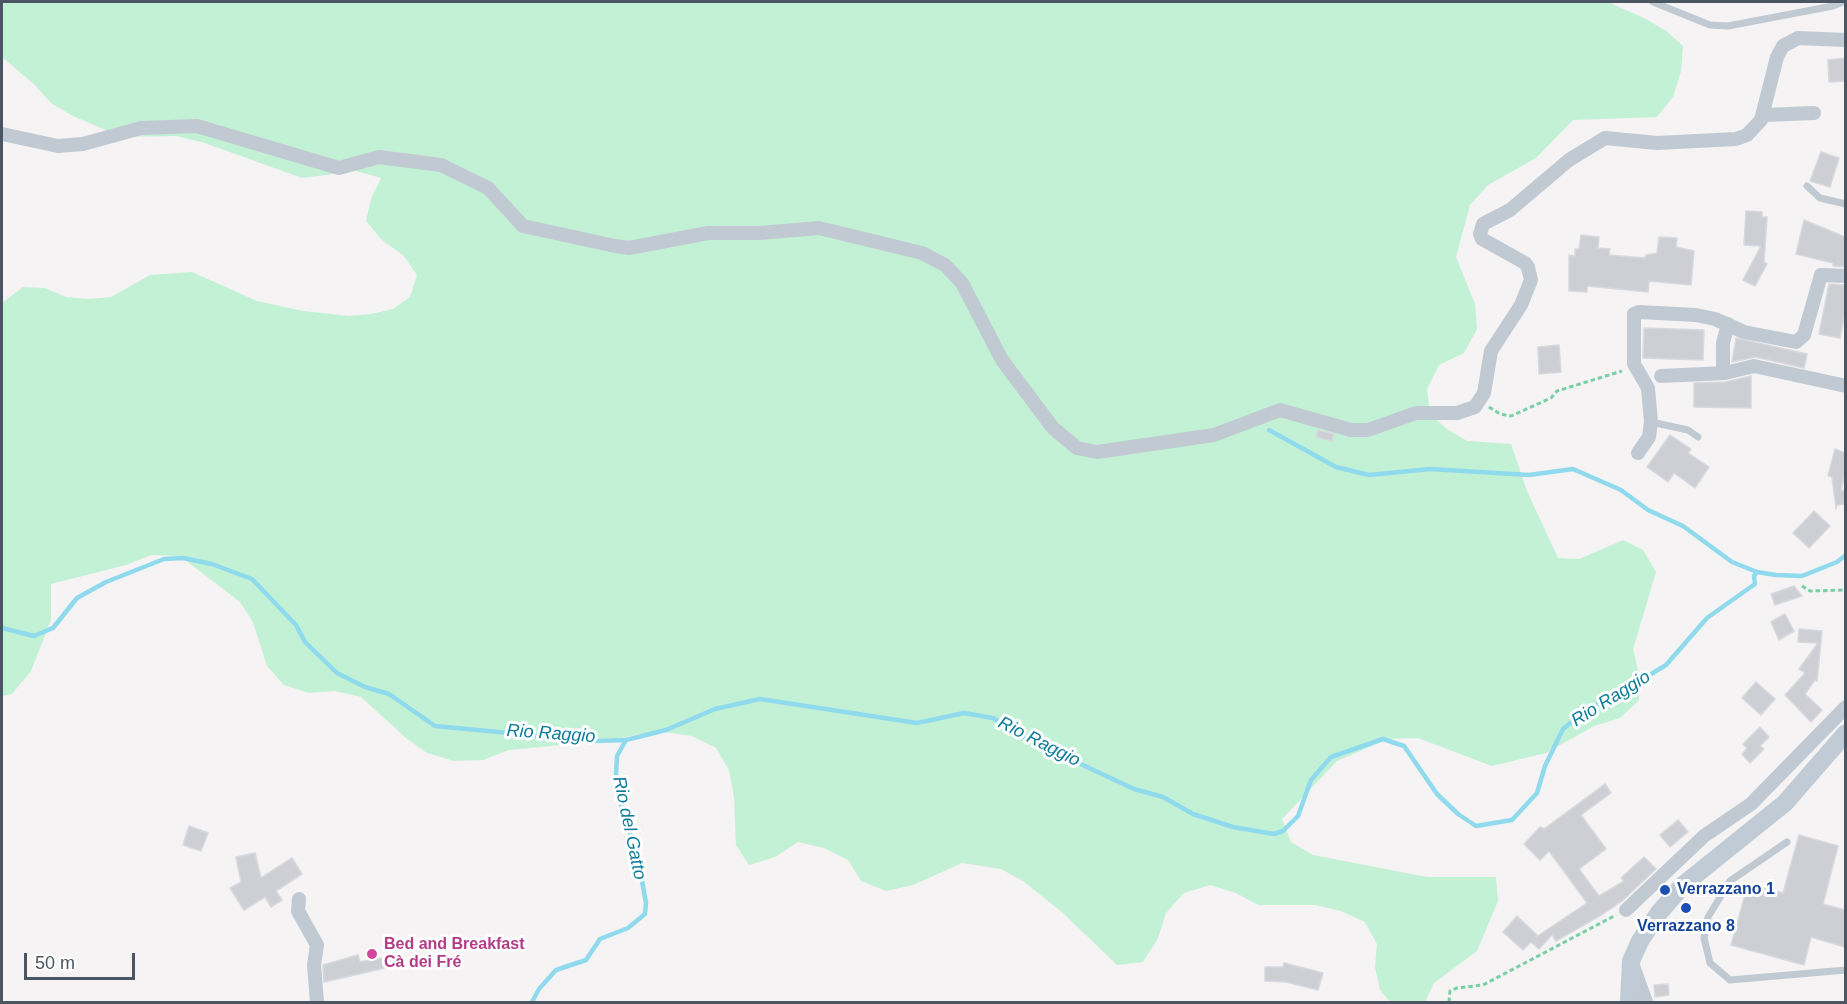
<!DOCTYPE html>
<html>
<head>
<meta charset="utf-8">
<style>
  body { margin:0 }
  #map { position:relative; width:1847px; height:1004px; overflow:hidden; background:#f5f3f3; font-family:Arial,sans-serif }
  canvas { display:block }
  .frame { position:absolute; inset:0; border:3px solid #4a5661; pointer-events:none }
  .scale { position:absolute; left:24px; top:953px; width:111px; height:27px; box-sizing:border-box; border:3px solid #4a5661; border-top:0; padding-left:8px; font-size:18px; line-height:21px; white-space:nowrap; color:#4a5661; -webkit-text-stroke:4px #fff; paint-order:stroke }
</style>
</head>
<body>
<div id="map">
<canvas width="1847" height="1004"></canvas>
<div class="frame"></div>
<div class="scale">50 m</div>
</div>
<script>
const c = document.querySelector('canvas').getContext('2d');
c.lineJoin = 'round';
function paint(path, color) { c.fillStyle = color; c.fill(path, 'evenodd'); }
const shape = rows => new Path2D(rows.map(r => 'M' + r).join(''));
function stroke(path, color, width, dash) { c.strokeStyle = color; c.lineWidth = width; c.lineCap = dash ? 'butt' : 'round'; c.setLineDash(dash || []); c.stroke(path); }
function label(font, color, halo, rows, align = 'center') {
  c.font = font + ' Arial,sans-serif'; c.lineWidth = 6; c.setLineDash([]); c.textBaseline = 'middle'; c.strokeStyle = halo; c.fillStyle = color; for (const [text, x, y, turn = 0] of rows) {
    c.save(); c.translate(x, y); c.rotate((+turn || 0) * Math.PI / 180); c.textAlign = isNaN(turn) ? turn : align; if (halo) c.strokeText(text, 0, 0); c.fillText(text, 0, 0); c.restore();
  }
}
const green = shape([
  [2,2,1608,2,1646,19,1666,31,1683,46,1681,71,1673,97,1657,117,1573,120,1536,158,1488,185,1470,205,1456,257,1475,304,1477,329,1464,353,1439,365,1427,389,1430,414,1447,429,1467,441,1511,444,1527,491,1558,558,1579,559,1623,540,1643,550,1656,572,1633,649,1639,674,1639,700,1620,718,1594,726,1546,753,1492,766,1418,738,1388,739,1337,761,1282,819,1291,842,1313,855,1427,877,1496,877,1498,901,1477,951,1434,983,1425,1002,1390,1002,1380,990,1375,967,1377,944,1365,922,1341,911,1315,905,1258,905,1236,893,1210,885,1184,893,1166,913,1158,938,1143,962,1117,965,1063,913,1023,881,1001,869,962,863,913,885,886,891,861,881,848,860,824,848,798,842,775,857,749,865,736,845,734,797,729,770,716,748,692,736,665,732,639,734,613,740,509,750,483,760,454,761,427,753,406,738,361,697,335,691,309,693,284,685,267,666,253,622,240,602,180,556,151,555,126,565,51,584,51,620,31,671,12,694,2,696,2,303,23,287,45,288,66,297,89,299,111,297,150,275,192,272,257,301,303,311,349,316,371,314,393,309,410,297,417,275,403,255,382,240,366,221,371,199,381,178,356,171,302,178,202,142,176,136,122,137,73,116,51,103,35,85,2,57]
]);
const stream = shape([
  [1269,430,1336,467,1369,475,1430,469,1529,475,1573,469,1621,490,1648,510,1683,526,1732,562,1757,572],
  [2,628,34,636,53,628,77,598,106,582,164,559,183,558,212,564,252,579,296,625,305,642,337,673,365,687,389,694,435,726,595,741,626,740,666,730,715,709,760,699,917,723,964,713,993,718,1025,738,1134,789,1163,797,1193,814,1233,827,1274,834,1283,831,1298,816,1311,780,1331,757,1383,739,1404,746,1437,794,1458,814,1476,826,1512,820,1537,793,1545,766,1563,729,1589,708,1607,701,1666,665,1707,618,1755,584,1754,576,1757,572,1776,575,1802,576,1837,562,1846,555],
  [532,1002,539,989,556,970,586,960,600,939,628,928,645,914,646,903,638,859,620,802,616,774,617,756,626,740]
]);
const building = shape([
  [1845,58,1845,81,1829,82,1828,60,1845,58],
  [1821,152,1839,158,1830,187,1810,181,1821,152],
  [1746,211,1762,212,1762,217,1767,217,1764,262,1767,264,1755,286,1743,280,1761,246,1744,245,1746,211],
  [1804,220,1845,237,1845,267,1833,266,1833,263,1796,254,1804,220],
  [1581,235,1599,237,1598,248,1610,249,1609,255,1645,258,1646,255,1657,253,1659,237,1677,238,1676,247,1694,251,1691,285,1649,281,1648,292,1587,286,1587,292,1569,291,1569,255,1575,256,1575,249,1579,249,1581,235],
  [1829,284,1845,285,1845,312,1840,338,1819,334,1829,284],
  [1644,328,1704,330,1703,360,1643,358,1644,328],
  [1736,338,1807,354,1804,368,1755,357,1732,362,1736,338],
  [1559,345,1561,372,1539,374,1538,347,1559,345],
  [1751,376,1751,408,1694,407,1694,383,1726,382,1751,376],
  [1318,430,1334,434,1332,441,1316,437,1318,430],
  [1670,435,1691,449,1688,453,1709,467,1695,488,1674,473,1668,482,1647,467,1670,435],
  [1835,449,1845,453,1845,473,1841,491,1845,490,1845,504,1837,505,1836,509,1832,477,1828,476,1835,449],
  [1814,511,1830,526,1809,548,1793,533,1814,511],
  [1794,586,1802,596,1775,605,1771,594,1794,586],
  [1785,614,1794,631,1779,640,1771,622,1785,614],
  [1799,629,1822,631,1817,681,1815,680,1805,694,1822,710,1811,722,1785,695,1805,673,1799,669,1818,643,1798,642,1799,629],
  [1756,682,1775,699,1761,715,1742,698,1756,682],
  [1760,727,1769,737,1760,746,1764,749,1750,763,1742,754,1747,748,1743,744,1760,727],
  [1605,784,1611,793,1581,815,1606,849,1579,869,1599,896,1624,881,1621,878,1644,857,1656,869,1622,901,1603,914,1556,941,1552,935,1539,949,1531,942,1523,950,1503,932,1517,916,1537,935,1536,937,1587,903,1549,851,1540,860,1524,844,1540,827,1544,829,1605,784],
  [1678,820,1688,832,1670,847,1660,835,1678,820],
  [189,826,208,833,201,851,183,845,189,826],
  [1799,835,1838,846,1823,904,1845,910,1845,947,1811,937,1804,965,1731,945,1748,884,1783,893,1799,835],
  [255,853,261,878,292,858,302,874,276,891,282,900,271,907,265,897,244,910,230,888,241,882,236,857,255,853],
  [358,955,360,962,392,956,394,966,324,982,323,965,358,955],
  [1284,963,1323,973,1318,990,1286,982,1265,981,1265,967,1283,967,1284,963],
  [1668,984,1669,995,1655,997,1654,985,1668,984]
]);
const path = shape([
  [1489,407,1500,414,1511,416,1551,398,1557,391,1622,371],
  [1802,586,1810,591,1846,590],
  [1449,1002,1450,991,1457,988,1483,985,1616,915]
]);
const lane = shape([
  [1653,2,1710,25,1728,26,1833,6,1843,2],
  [1807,186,1820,198,1846,204],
  [1651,422,1688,430,1698,437],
  [1787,842,1730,881,1708,917,1704,938,1710,963,1730,980,1846,970]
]);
const street = shape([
  [1764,115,1814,113],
  [2,134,58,146,83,144,141,128,197,126,339,168,379,157,441,165,488,188,523,226,615,246,629,248,708,233,759,233,819,228,922,253,945,265,962,283,1002,360,1053,428,1077,448,1097,452,1214,435,1280,410,1351,430,1368,430,1416,413,1457,413,1475,407,1484,393,1491,351,1521,305,1531,280,1528,267,1525,263,1482,239,1480,234,1483,224,1510,210,1569,160,1605,138,1657,143,1736,139,1747,135,1761,120,1777,57,1783,46,1798,38,1846,40],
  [1723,373,1723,343,1728,324],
  [1661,376,1725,373,1754,366,1846,386],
  [1638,453,1649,437,1651,422,1648,388,1634,364,1634,314,1639,312,1696,315,1715,319,1744,332,1796,342,1804,335,1821,275,1846,276],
  [299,899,298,911,317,945,314,965,317,1002],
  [1626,910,1704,836,1751,804,1846,707],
  [1633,966,1646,1002]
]);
const secondary = shape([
  [1629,1002,1631,961,1640,941,1658,914,1683,885,1785,803,1846,733]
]);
const markers = [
  [1665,890,6,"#1a4fb4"],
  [1686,908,6,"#1a4fb4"],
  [372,954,6,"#d1479c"]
];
const transitNames = [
  ["Verrazzano 1",1677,890],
  ["Verrazzano 8",1686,927,"center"]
];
const hotelNames = [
  ["Bed and Breakfast",384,945],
  ["Cà dei Fré",384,963]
];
const waterNames = [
  ["Rio Raggio",1611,699,-32],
  ["Rio Raggio",551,734,4],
  ["Rio Raggio",1039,742,27],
  ["Rio del Gatto",629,828,78]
];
paint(green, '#c3f1d5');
stroke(stream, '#90daee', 4.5);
paint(building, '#cdcfd5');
stroke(building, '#d7d9de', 1.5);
stroke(path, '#7ad0a6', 3, [4.5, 3]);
stroke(lane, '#c1cad2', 7);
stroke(street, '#c1cad2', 14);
stroke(secondary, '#c1cbd6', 18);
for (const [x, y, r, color] of markers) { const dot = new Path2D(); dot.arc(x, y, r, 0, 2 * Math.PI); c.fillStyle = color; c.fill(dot); stroke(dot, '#fff', 2); }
label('bold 16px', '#164399', '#fff', transitNames, 'left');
label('bold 16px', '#b23c85', '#fff', hotelNames, 'left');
label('italic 18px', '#0c7c9b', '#fff', waterNames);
</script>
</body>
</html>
